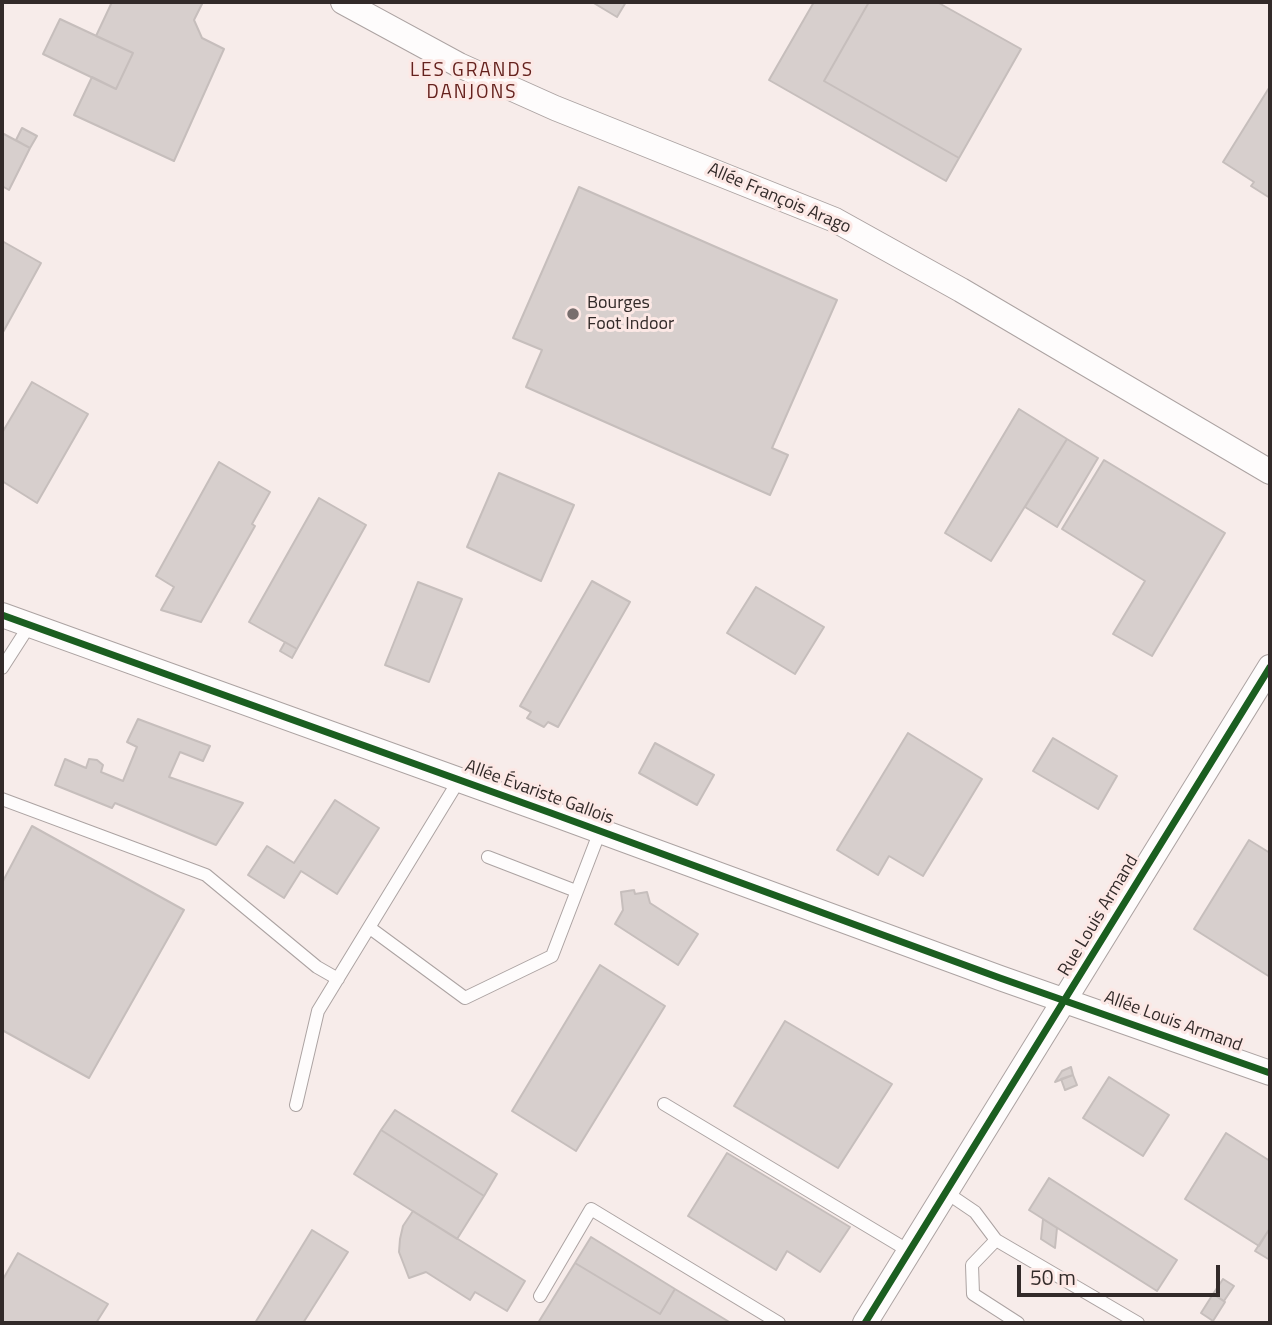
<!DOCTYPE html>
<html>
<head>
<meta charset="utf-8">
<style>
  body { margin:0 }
  #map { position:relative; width:1272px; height:1325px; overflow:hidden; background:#f7ecea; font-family:"Titillium Web",sans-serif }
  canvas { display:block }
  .frame { position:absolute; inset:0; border:4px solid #322a29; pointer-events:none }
  .scale { position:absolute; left:1017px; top:1265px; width:203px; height:32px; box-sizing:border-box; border:4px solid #322a29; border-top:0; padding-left:9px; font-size:21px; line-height:24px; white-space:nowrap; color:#322a29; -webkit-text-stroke:5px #fce8e5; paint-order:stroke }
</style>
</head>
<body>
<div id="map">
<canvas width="1272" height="1325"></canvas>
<div class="frame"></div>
<div class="scale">50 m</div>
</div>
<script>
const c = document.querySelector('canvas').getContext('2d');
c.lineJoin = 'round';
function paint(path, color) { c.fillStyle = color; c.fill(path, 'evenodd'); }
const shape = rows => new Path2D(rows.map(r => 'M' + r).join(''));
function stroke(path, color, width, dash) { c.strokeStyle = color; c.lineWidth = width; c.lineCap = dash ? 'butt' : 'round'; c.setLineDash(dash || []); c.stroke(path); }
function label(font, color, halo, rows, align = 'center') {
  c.font = font + ' "Titillium Web",sans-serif'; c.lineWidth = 6; c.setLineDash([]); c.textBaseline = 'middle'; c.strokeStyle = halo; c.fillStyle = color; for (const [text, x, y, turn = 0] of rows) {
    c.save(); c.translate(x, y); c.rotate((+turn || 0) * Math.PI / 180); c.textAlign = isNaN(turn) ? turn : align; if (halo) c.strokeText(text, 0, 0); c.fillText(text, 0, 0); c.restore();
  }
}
const building = shape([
  [112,2,203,2,194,20,202,38,224,49,174,161,74,115,92,77,116,89,133,53,96,36,112,2],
  [592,2,626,2,617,17,592,2],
  [814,2,869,2,824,81,959,158,946,181,769,80,814,2],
  [869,2,937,2,1021,49,959,158,824,81,869,2],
  [60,19,133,53,116,89,43,54,60,19],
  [1269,88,1270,89,1270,198,1251,186,1254,182,1223,162,1269,88],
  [22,128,37,136,30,148,16,140,22,128],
  [2,133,30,148,9,190,2,186,2,133],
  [579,187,837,300,772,448,788,455,770,495,526,387,542,350,513,338,579,187],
  [2,241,41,263,2,334,2,241],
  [32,382,88,414,37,503,2,481,2,433,32,382],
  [1019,409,1067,439,991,561,945,533,1019,409],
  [1067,439,1098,458,1057,527,1025,507,1067,439],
  [1104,460,1225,533,1152,656,1113,634,1145,581,1062,529,1104,460],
  [219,462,270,492,252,524,255,526,201,622,161,610,174,587,156,576,219,462],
  [499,473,574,505,541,581,467,547,499,473],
  [319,498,366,525,297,649,249,622,319,498],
  [592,581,630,602,558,727,548,722,544,727,527,718,531,712,520,706,592,581],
  [418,582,462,599,429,682,385,665,418,582],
  [756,587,824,627,795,674,727,633,756,587],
  [285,642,297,649,292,658,280,651,285,642],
  [138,719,210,746,203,761,180,752,169,777,243,803,216,845,115,803,112,808,55,785,65,759,86,768,89,759,97,760,103,765,101,772,123,781,137,747,127,742,138,719],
  [908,733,982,779,923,876,889,856,878,875,837,850,908,733],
  [1053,738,1117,776,1098,809,1033,771,1053,738],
  [655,743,714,775,697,805,639,773,655,743],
  [335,800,379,828,337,894,301,871,284,898,248,875,267,846,294,863,335,800],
  [32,826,184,910,89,1078,2,1030,2,883,32,826],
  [1249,840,1270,853,1270,977,1194,929,1249,840],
  [634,890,635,894,647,892,650,903,698,934,678,965,615,924,623,910,621,892,634,890],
  [600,965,665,1006,576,1151,512,1111,600,965],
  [785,1021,892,1084,838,1168,734,1106,785,1021],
  [1071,1067,1073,1075,1055,1082,1062,1071,1071,1067],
  [1073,1075,1077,1085,1065,1090,1061,1079,1073,1075],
  [1109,1077,1169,1115,1143,1156,1083,1118,1109,1077],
  [395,1110,497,1174,484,1196,381,1130,395,1110],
  [381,1130,484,1196,457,1239,354,1174,381,1130],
  [1226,1133,1270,1161,1270,1228,1259,1246,1185,1199,1226,1133],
  [727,1153,850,1227,820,1272,787,1251,776,1270,688,1216,727,1153],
  [1049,1178,1177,1260,1157,1291,1029,1210,1049,1178],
  [413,1211,525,1281,507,1311,475,1292,470,1300,426,1272,409,1278,399,1252,400,1239,403,1226,413,1211],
  [1043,1219,1057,1228,1055,1248,1041,1239,1043,1219],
  [1270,1228,1270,1260,1255,1251,1270,1228],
  [312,1230,348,1252,303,1323,255,1323,312,1230],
  [591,1237,675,1289,660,1314,575,1263,591,1237],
  [18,1253,108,1304,96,1323,2,1323,2,1281,18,1253],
  [575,1263,660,1314,675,1289,731,1323,538,1323,575,1263],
  [1223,1279,1234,1286,1224,1301,1213,1294,1223,1279],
  [1213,1294,1225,1302,1213,1321,1201,1313,1213,1294]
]);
const service = shape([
  [2,668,29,626],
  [2,799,206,875,317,967,338,979],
  [488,857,576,891],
  [370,928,465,998,552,956,600,831],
  [664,1104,909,1251],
  [296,1105,318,1011,459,780],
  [947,1193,975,1212,996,1240,1138,1323],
  [996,1240,972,1265,973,1294,1018,1323],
  [540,1296,591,1209,779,1323]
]);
const minor = shape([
  [343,2,459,65,555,108,835,220,961,290,1270,472],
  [2,615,551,813,1000,978,1270,1073],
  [865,1323,1270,667]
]);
const cycleway = shape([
  [2,615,551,813,1000,978,1270,1073],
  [865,1323,1270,667]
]);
const markers = [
  [573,314,7,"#776e6d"]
];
const streetNames = [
  ["Allée François Arago",779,199,23],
  ["Allée Évariste Gallois",539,793,20],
  ["Rue Louis Armand",1099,916,-59],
  ["Allée Louis Armand",1173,1022,20]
];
const poiNames = [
  ["Bourges",587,304],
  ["Foot Indoor",587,325]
];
const neighbourhoodNames = [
  ["LES GRANDS",472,71],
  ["DANJONS",472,93]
];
paint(building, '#d7cfcd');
stroke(building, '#c6bebc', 2);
stroke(service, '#aca3a2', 14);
stroke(minor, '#aca3a2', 26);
stroke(service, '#fefcfc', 12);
stroke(minor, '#fefcfc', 24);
stroke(cycleway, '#1b5e20', 7);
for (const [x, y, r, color] of markers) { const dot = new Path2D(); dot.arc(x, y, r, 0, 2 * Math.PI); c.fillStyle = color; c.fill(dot); stroke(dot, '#fce8e5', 2.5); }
label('18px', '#322a29', '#fce8e5', streetNames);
label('18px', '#322a29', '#fce8e5', poiNames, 'left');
c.letterSpacing = '2px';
label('19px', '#65211d', '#fce8e5', neighbourhoodNames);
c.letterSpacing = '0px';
</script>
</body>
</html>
